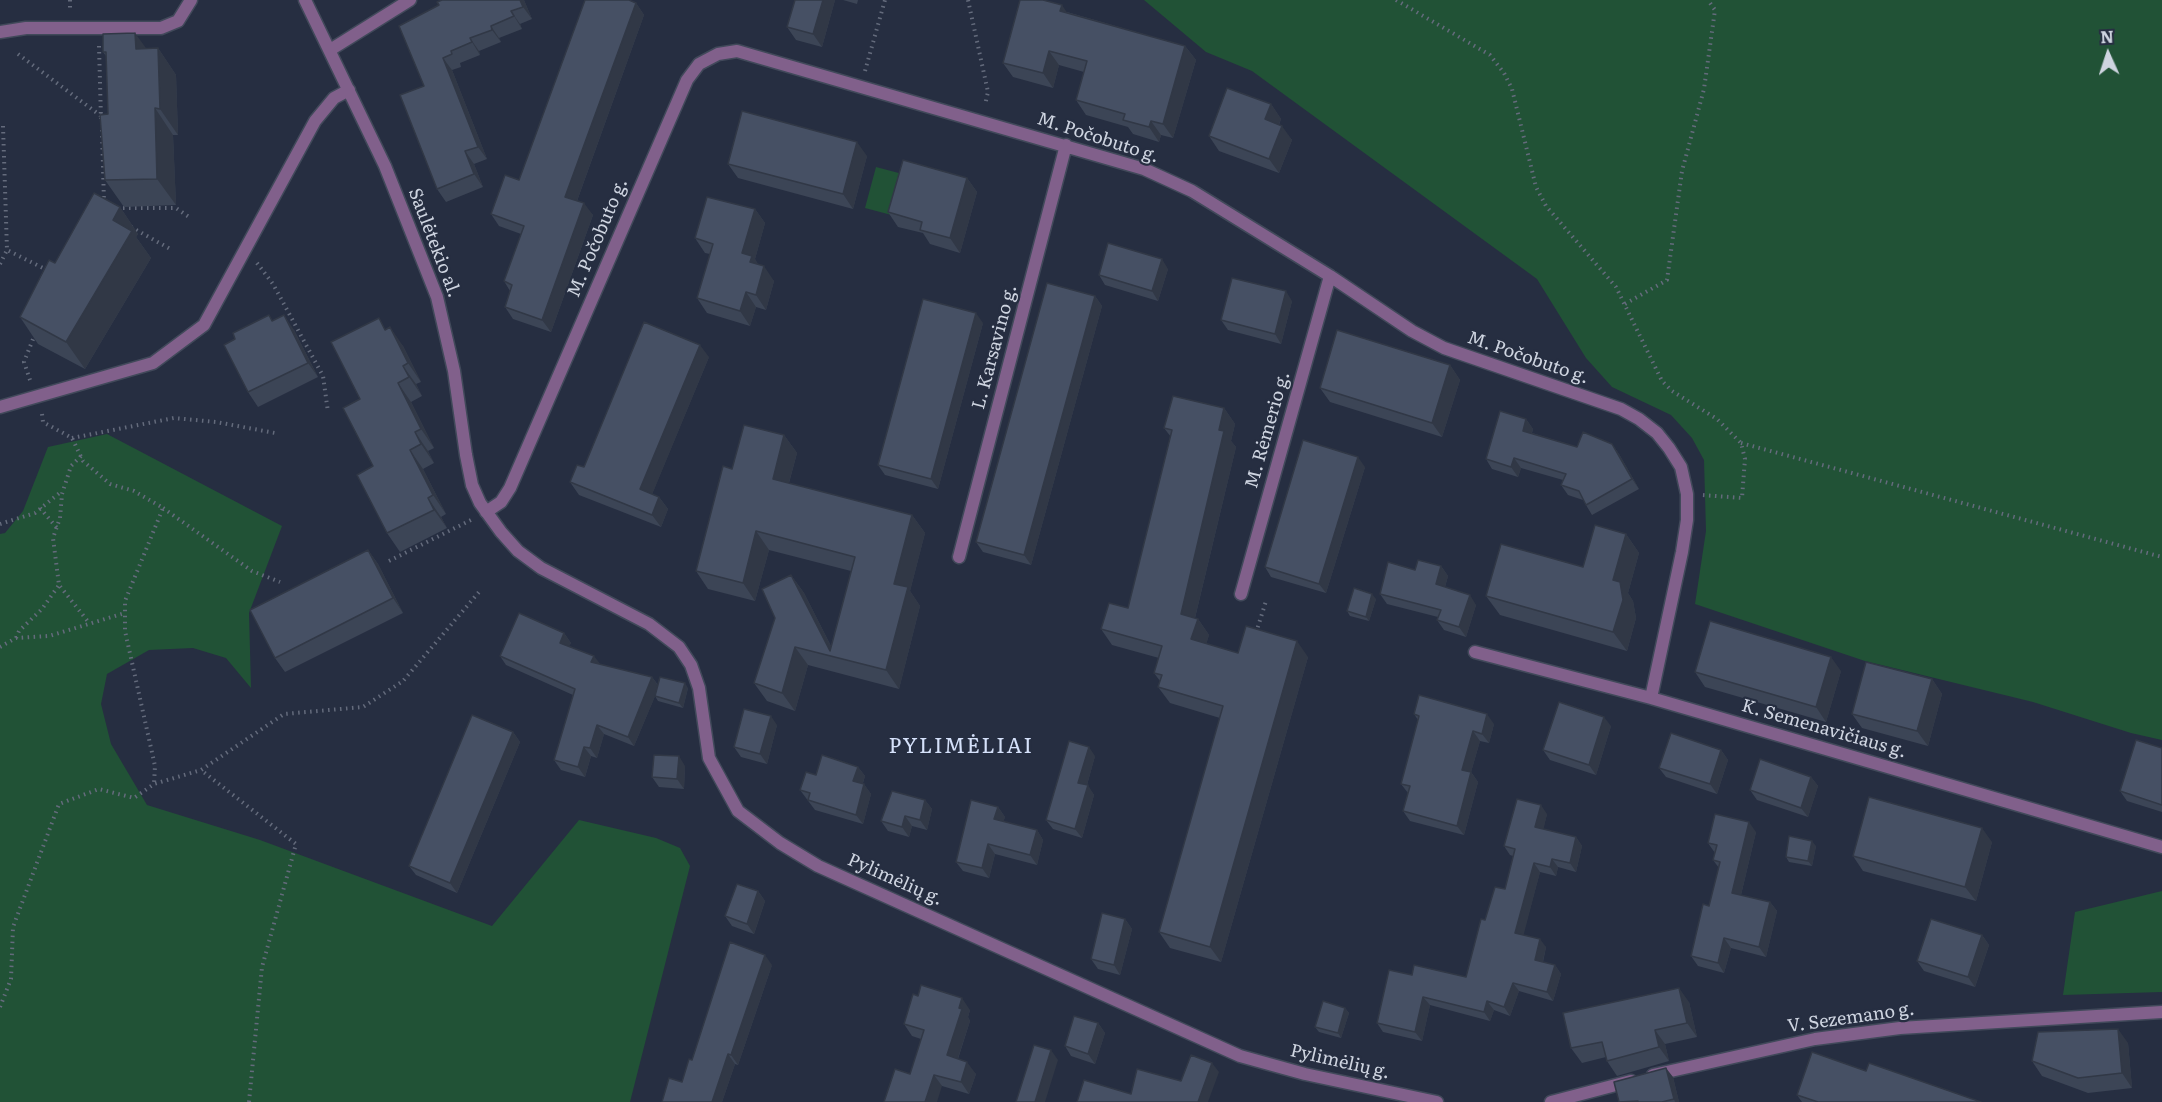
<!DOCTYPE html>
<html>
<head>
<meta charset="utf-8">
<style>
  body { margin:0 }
  #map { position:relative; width:2162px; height:1102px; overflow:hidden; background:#262e41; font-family:Literata,serif }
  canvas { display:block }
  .north { position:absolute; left:2078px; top:24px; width:60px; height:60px; -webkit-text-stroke:4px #262e41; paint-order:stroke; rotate:357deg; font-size:16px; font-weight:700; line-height:24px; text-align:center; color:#ced4e0 }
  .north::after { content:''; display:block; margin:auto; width:21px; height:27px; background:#ced4e0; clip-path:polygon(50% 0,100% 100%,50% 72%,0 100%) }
</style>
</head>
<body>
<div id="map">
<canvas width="2162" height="1102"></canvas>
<div class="north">N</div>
</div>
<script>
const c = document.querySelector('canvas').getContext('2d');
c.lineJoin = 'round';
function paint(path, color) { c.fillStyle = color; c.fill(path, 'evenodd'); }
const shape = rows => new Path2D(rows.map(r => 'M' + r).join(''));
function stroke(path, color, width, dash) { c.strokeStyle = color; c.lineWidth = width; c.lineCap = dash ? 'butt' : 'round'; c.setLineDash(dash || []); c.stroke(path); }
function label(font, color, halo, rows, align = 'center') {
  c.font = font + ' Literata,serif'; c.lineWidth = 4.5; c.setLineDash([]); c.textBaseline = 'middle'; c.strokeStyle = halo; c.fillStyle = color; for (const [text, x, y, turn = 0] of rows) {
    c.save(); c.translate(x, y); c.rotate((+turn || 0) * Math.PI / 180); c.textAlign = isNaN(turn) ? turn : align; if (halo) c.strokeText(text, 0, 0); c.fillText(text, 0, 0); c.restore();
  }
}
const green = shape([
  [1144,0,2162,0,2162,740,2131,733,2033,702,1865,661,1695,604,1706,531,1704,460,1692,438,1671,415,1612,387,1586,358,1537,279,1252,71,1206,52],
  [876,167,910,176,899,217,865,208],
  [107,434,282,526,249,613,251,688,226,658,193,648,149,650,107,674,101,704,111,744,147,805,260,840,492,926,579,820,656,838,680,848,690,866,630,1102,0,1102,0,534,5,533,23,511,48,447],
  [2162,891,2162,992,2063,995,2075,912]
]);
const path = shape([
  [70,0,70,11],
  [968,0,988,92,985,105],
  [1396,0,1490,55,1504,73,1512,89,1536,187,1546,206,1616,287,1662,381,1672,391,1717,419,1741,443,1745,459,1742,498,1702,495],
  [99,46,101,119],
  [18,54,101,116],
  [865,71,885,0],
  [3,126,7,250,49,271],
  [102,130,104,203],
  [117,208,176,208,189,217],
  [131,227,172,250],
  [257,263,273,284,323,376,328,412],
  [0,264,7,250],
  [1625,304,1667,280,1682,171,1704,89,1715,10,1708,0],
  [30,380,24,362,35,334],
  [42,414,43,422,72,438,83,461,110,484,134,491,163,508,125,601,125,631,155,766,154,784],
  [72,438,174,418,216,422,275,433],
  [1741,443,2162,557],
  [81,456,71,466,62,494,60,518,53,538,59,585,90,624],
  [40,508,57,528],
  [163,508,252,571,280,582],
  [0,524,35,513,62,491],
  [389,561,471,520],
  [1256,633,1266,601],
  [16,638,19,631,42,609,59,585],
  [0,647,16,638,49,636,125,613],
  [0,1007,11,979,13,927,59,804,99,789,134,798,154,784,201,770],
  [249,1102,262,967,296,844,201,770,284,714,363,707,403,681,479,592]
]);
const minor = shape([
  [305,0,385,166,437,297,454,371,466,455,472,485,480,503,501,532,518,551,541,568,649,624,679,647,691,665,699,688,709,758,738,811,780,843,818,866,1240,1056,1305,1074,1437,1102],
  [0,32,26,28,161,28,178,21,191,0],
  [330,50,410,0],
  [0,407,153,363,204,325,315,121,334,98,349,90],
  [486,512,501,502,510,488,687,80,699,64,718,54,737,51,1144,169,1192,191,1330,276,1412,331,1444,348,1621,409,1639,419,1657,433,1669,448,1681,467,1687,494,1687,520,1682,552,1651,698],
  [959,557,1066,145],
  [1241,594,1330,276],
  [1475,652,1651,698,2162,847],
  [1653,1075,1815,1039,1900,1028,2162,1012],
  [1551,1102,1631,1081]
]);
const wall = shape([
  [524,0,532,19,520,24,522,29,499,38,501,42,479,51,480,55,460,63,461,67,452,70,487,159,474,164,483,187,446,202,437,189,424,86,439,5],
  [795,0,835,0,822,47,796,40,787,27],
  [843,0,858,0,857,4],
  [636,3,644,15,577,201,593,215,551,332,513,319,505,307,510,291,504,281,521,234,499,226,491,214,519,180],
  [1067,12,1185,46,1196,60,1173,138,1161,135,1159,142,1133,134,1128,127,1086,115,1076,100,1084,72,1059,65,1053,88,1013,77,1003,63],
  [146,48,158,48,176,75,178,135,173,135,176,205,124,207,105,180,108,114,106,56,103,52],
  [1271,104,1281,119,1279,125,1292,140,1279,173,1219,151,1209,136],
  [867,156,853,209,738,178,728,164],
  [967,178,977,192,960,253,930,244,923,233,898,227,888,212],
  [120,207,138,234,136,237,151,258,85,369,38,344,20,317,55,263],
  [755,209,765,223,755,259,758,265,774,281,766,310,756,307,750,326,707,313,697,298,710,254,705,253,695,238],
  [1168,269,1158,301,1105,285,1099,275],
  [1095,296,1102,306,1031,565,983,552,976,542],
  [1292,301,1281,344,1228,330,1221,320],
  [272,320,294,330,318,377,258,407,248,392],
  [983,323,938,489,885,475,878,465],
  [386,329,403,346,421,382,416,384,422,396,411,402,434,448,428,451,434,463,423,469,446,514,441,517,447,528,400,552,387,533,360,399],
  [709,357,652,494,659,497,668,509,661,527,579,495,570,482,584,467],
  [1450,365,1460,380,1442,437,1330,402,1320,388],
  [1224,408,1235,424,1231,441,1236,447,1195,618,1198,619,1209,635,1206,644,1238,653,1308,657,1221,962,1170,948,1159,932,1220,718,1170,703,1158,687,1160,681,1154,673,1159,658,1112,645,1101,629,1128,608,1171,437,1164,428],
  [1526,419,1533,429,1532,433,1577,447,1612,444,1619,454,1639,489,1592,515,1583,500,1568,495,1561,485,1563,480,1521,468,1518,477,1492,469,1486,459],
  [784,435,797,453,789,483,912,515,925,533,910,591,920,606,899,689,808,665,795,711,767,701,754,683,791,575,804,593,831,646,851,571,769,550,755,601,708,589,696,571,732,469],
  [1365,467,1326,593,1271,577,1265,567],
  [1626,534,1639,553,1628,593,1633,601,1636,618,1627,651,1500,615,1486,596,1583,567],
  [368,550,378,564,403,613,285,672,275,658],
  [1441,566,1448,576,1445,587,1476,605,1466,637,1444,630,1437,620,1438,617,1387,604,1380,594,1415,570],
  [1376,599,1369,621,1350,616,1347,611],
  [564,633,571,643,569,646,600,664,652,677,658,685,688,688,683,708,658,701,655,696,634,746,604,734,597,758,591,756,585,777,561,770,554,760,573,695,506,665,500,656],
  [1841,671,1826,722,1705,687,1695,672],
  [1932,679,1942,694,1928,746,1862,728,1852,714],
  [1414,714,1494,724,1489,743,1480,741,1471,772,1478,782,1464,835,1410,821,1403,811,1408,793,1401,784,1418,720],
  [777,725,767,764,741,757,734,747],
  [1611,726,1596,775,1550,760,1543,750],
  [513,732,520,742,457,893,416,875,409,866],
  [2162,748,2162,812,2127,801,2120,791],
  [1721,750,1728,760,1717,794,1666,777,1659,768],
  [1095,756,1087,785,1094,795,1082,838,1053,829,1046,820],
  [685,766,684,789,659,787,652,777],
  [858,767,865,776,863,783,871,794,863,824,815,810,800,790,816,775],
  [1811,777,1818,786,1808,817,1757,800,1750,790],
  [925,800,932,809,927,830,912,826,909,837,888,831,881,821],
  [998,807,1005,817,1003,822,1037,830,1043,840,1037,865,995,854,989,878,963,871,956,862],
  [1547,814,1543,829,1576,837,1582,846,1576,872,1558,867,1556,876,1540,872,1523,935,1546,947,1543,962,1555,965,1561,974,1553,1001,1519,991,1510,1016,1494,1010,1490,1021,1430,1005,1422,1041,1383,1032,1377,1023,1412,975,1466,977,1485,920,1505,889,1513,856,1510,855,1504,846],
  [1756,832,1741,895,1770,902,1777,911,1766,957,1731,948,1724,973,1698,966,1691,956,1709,906,1719,868,1713,860,1715,853,1708,843],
  [1992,842,1976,901,1863,871,1853,856],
  [1816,846,1812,866,1789,862,1786,857],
  [758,891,765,901,754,934,732,926,725,916],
  [1125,919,1132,929,1120,975,1098,969,1091,959],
  [1982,935,1989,945,1975,987,1924,971,1917,961],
  [772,965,738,1065,735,1064,722,1102,662,1102,682,1082,692,1060],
  [1689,1002,1697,1037,1665,1044,1669,1061,1617,1076,1607,1061,1606,1057,1582,1063,1571,1048],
  [1345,1008,1349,1013,1341,1038,1319,1032,1315,1027],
  [970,1010,968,1017,970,1021,958,1059,976,1074,969,1094,942,1086,910,1074,921,1039,912,1036,904,1024],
  [1098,1023,1105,1033,1095,1064,1071,1056,1065,1046],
  [2128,1043,2132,1088,2088,1093,2042,1076,2032,1061],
  [1866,1071,1981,1102,1802,1102,1797,1095],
  [1673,1077,1679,1102,1619,1102]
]);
const shadedWall = shape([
  [520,0,524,0,532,19,523,7],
  [823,0,835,0,822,47,813,34],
  [636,3,644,15,574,209,565,197],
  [1062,5,1072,20,1060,11],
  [511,11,520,24,522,29,514,16],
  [491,26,499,38,501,42,492,30],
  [135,33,154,59,136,49],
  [470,38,479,51,480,55,472,42],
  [1185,46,1196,60,1173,138,1163,124],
  [158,48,176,75,178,135,160,109],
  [1049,51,1059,65,1053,88,1043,73],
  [443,58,452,70,487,159,478,147],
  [1271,104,1281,119,1275,134,1265,119],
  [155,108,173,135,176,205,157,179],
  [1151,121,1161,135,1159,142,1149,127],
  [1282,126,1292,140,1279,173,1269,159],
  [857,142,867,156,853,209,843,194],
  [465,151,474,164,483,187,474,174],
  [967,178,977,192,960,253,950,238],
  [584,203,593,215,551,332,542,320],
  [120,207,138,234,136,237,151,258,85,369,66,342,113,220],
  [755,209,765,223,755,259,762,270,760,277,742,253],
  [1162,259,1168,269,1158,301,1152,291],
  [764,266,774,281,766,310,756,295],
  [1286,291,1292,301,1281,344,1275,334],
  [746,292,756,307,750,326,740,311],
  [1095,296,1102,306,1031,565,1024,555],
  [976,313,983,323,938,489,931,479],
  [284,315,294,330,318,377,308,363],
  [390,327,403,346,421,382,408,363],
  [700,345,709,357,649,502,640,489],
  [1450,365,1460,380,1442,437,1432,423],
  [403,366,416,384,422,396,409,377],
  [398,383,411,402,434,448,421,429],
  [1224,408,1235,424,1231,441,1236,447,1192,630,1181,614,1219,430],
  [1526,419,1533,429,1529,440,1523,431],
  [415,432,428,451,434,463,421,444],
  [784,435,797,453,785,497,773,479],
  [1612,444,1619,454,1639,489,1632,479],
  [410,450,423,469,446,514,433,495],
  [1358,457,1365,467,1326,593,1319,584],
  [1514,458,1521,468,1518,477,1511,467],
  [659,497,668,509,661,527,652,515],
  [428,498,441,517,447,528,434,510],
  [912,515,925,533,910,591,920,606,899,689,886,670,894,584],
  [756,531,769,550,755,601,743,583],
  [1626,534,1639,553,1628,593,1633,601,1636,618,1627,651,1613,632,1613,580],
  [368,550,378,564,403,613,393,598],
  [1441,566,1448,576,1443,594,1436,584],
  [791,575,804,593,837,658,830,651],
  [1372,594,1376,599,1369,621,1366,617],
  [1470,595,1476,605,1466,637,1459,627],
  [1198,619,1209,635,1203,655,1191,639],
  [564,633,571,643,566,652,560,643],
  [1297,641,1308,657,1221,962,1210,947],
  [795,647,808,665,795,711,782,693],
  [594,656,601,665,591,662],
  [1831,657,1841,671,1826,722,1816,707],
  [652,677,659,687,634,746,628,737],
  [1932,679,1942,694,1928,746,1917,731],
  [685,683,688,688,683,708,679,703],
  [1487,714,1494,724,1489,743,1482,734],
  [771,716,777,725,767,764,760,754],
  [1604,717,1611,726,1596,775,1589,765],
  [597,725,604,734,597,758,590,748],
  [1473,731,1480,741,1471,772,1478,782,1464,835,1457,826,1462,770],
  [513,732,520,742,457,893,450,883],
  [584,747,591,756,585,777,578,767],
  [1089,747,1095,756,1085,792,1078,783],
  [1721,750,1728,760,1717,794,1710,784],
  [679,756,685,766,684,789,677,779],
  [858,767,865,776,860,791,853,781],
  [1811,777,1818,786,1808,817,1801,808],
  [864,784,871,794,863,824,856,815],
  [1088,785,1094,795,1082,838,1075,829],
  [925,800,932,809,927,830,920,820],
  [1541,805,1547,814,1542,836,1535,827],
  [998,807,1005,817,1001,829,994,819],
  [905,816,912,826,909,837,902,827],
  [1749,822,1756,832,1739,903,1732,893],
  [1982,828,1992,842,1976,901,1965,887],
  [1037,830,1043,840,1037,865,1030,855],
  [1576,837,1582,846,1576,872,1570,863],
  [1812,841,1816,846,1812,866,1808,861],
  [988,844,995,854,989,878,982,868],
  [1552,859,1558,867,1556,876,1550,867],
  [1534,863,1540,872,1522,941,1515,933],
  [758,891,765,901,754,934,747,924],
  [1770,902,1777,911,1766,957,1759,947],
  [1125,919,1132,929,1120,975,1114,965],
  [1982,935,1989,945,1975,987,1968,977],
  [1724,938,1731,948,1724,973,1718,963],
  [1540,939,1546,947,1541,969,1535,960],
  [765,955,772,965,738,1065,731,1055],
  [1555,965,1561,974,1553,1001,1547,992],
  [1513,983,1519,991,1510,1016,1504,1007],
  [1679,988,1689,1002,1697,1037,1687,1023],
  [1423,997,1430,1005,1422,1041,1415,1032],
  [962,998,970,1010,968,1017,970,1021,955,1067,947,1055],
  [1487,1001,1494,1010,1490,1021,1484,1012],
  [1345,1008,1349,1013,1341,1038,1338,1033],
  [1098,1023,1105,1033,1095,1064,1088,1054],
  [2118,1029,2128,1043,2132,1088,2122,1073],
  [1655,1030,1665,1044,1669,1061,1659,1047],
  [1051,1050,1058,1060,1045,1102,1035,1102],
  [728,1054,735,1064,722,1102,712,1102],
  [967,1062,976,1074,969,1094,961,1082],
  [1212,1063,1219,1072,1208,1102,1198,1102],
  [1666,1068,1673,1077,1679,1102,1675,1102,1674,1099],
  [934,1075,942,1086,937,1102,925,1102]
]);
const building = shape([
  [442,0,520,0,523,7,511,11,514,16,491,26,492,30,470,38,472,42,451,51,452,54,443,58,478,147,465,151,474,174,437,189,400,95,424,86,399,26,439,5,437,2,442,0],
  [585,0,629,0,636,3,565,197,584,203,542,320,505,307,512,285,504,281,524,226,491,214,505,175,519,180,585,0],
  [795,0,823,0,813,34,787,27,795,0],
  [1020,0,1043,0,1062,5,1060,11,1185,46,1163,124,1151,121,1149,127,1123,120,1125,114,1076,100,1087,61,1049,51,1043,73,1003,63,1020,0],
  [135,33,136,49,158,48,160,109,155,108,157,179,105,180,100,115,108,114,106,52,103,52,103,34,135,33],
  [1227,88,1271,104,1265,119,1282,126,1269,159,1209,136,1227,88],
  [742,111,857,142,843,194,728,164,742,111],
  [903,160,967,178,950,238,920,230,922,222,888,212,903,160],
  [94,193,120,207,113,220,132,231,66,342,20,317,49,260,55,263,94,193],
  [707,197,755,209,742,253,752,256,750,262,764,266,756,295,746,292,740,311,697,298,713,244,695,238,707,197],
  [1108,243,1162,259,1152,291,1099,275,1108,243],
  [1232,278,1286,291,1275,334,1221,320,1232,278],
  [1047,283,1095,296,1024,555,976,542,1047,283],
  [923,299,976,313,931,479,878,465,923,299],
  [269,315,272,321,284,315,308,363,248,392,224,345,235,339,233,333,269,315],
  [379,318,385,330,390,327,408,363,403,366,409,377,398,383,421,429,415,432,421,444,410,450,433,495,428,498,434,510,387,533,357,475,373,466,343,408,360,399,331,342,379,318],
  [644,322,700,345,640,489,659,497,652,515,570,482,577,465,584,467,644,322],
  [1337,330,1450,365,1432,423,1320,388,1337,330],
  [1173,396,1224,408,1219,430,1224,431,1181,614,1198,619,1191,639,1238,653,1246,626,1297,641,1210,947,1159,932,1223,706,1158,687,1162,675,1154,673,1162,646,1101,629,1109,603,1128,608,1172,430,1164,428,1173,396],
  [1500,411,1526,419,1523,431,1577,447,1583,432,1612,444,1632,479,1586,505,1579,491,1561,485,1566,474,1514,458,1511,467,1486,459,1500,411],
  [744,425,784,435,773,479,912,515,894,584,908,587,886,670,795,647,782,693,754,683,775,618,762,589,791,575,830,651,855,557,756,531,743,583,696,571,723,466,732,469,744,425],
  [1303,440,1358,457,1319,584,1265,567,1303,440],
  [1595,525,1626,534,1613,580,1620,582,1623,600,1613,632,1486,596,1501,544,1583,567,1595,525],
  [368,550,393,598,275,658,250,610,368,550],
  [1418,560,1441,566,1436,584,1470,595,1459,627,1437,620,1441,610,1380,594,1388,562,1415,570,1418,560],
  [1354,588,1372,594,1366,617,1347,611,1354,588],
  [519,613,564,633,560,643,594,656,591,662,652,677,628,737,597,725,590,748,584,747,578,767,554,760,575,689,500,656,519,613],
  [1710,621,1831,657,1816,707,1695,672,1710,621],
  [1866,662,1932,679,1917,731,1852,714,1866,662],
  [660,677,685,683,679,703,655,696,660,677],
  [1419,695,1487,714,1482,734,1473,731,1462,770,1471,772,1457,826,1403,811,1410,786,1401,784,1419,716,1414,714,1419,695],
  [1559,702,1604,717,1589,765,1543,750,1559,702],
  [744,709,771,716,760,754,734,747,744,709],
  [472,715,513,732,450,883,409,866,472,715],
  [1671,733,1721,750,1710,784,1659,768,1671,733],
  [2136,740,2162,748,2162,805,2120,791,2136,740],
  [1069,741,1089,747,1078,783,1088,785,1075,829,1046,820,1069,741],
  [654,755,679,756,677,779,652,777,654,755],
  [822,755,858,767,853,781,864,784,856,815,808,800,810,793,800,790,806,772,816,775,822,755],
  [1760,759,1811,777,1801,808,1750,790,1760,759],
  [892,791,925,800,920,820,905,816,902,827,881,821,892,791],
  [1869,797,1982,828,1965,887,1853,856,1869,797],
  [1517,799,1541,805,1535,827,1576,837,1570,863,1552,859,1550,867,1534,863,1515,933,1540,939,1535,960,1555,965,1547,992,1513,983,1504,1007,1487,1001,1484,1012,1423,997,1415,1032,1377,1023,1389,970,1412,975,1414,965,1466,977,1481,919,1485,920,1495,887,1505,889,1515,849,1504,846,1517,799],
  [971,800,998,807,994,819,1037,830,1030,855,988,844,982,868,956,862,971,800],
  [1715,814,1749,822,1732,893,1770,902,1759,947,1724,938,1718,963,1691,956,1703,904,1709,906,1720,862,1713,860,1717,845,1708,843,1715,814],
  [1789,836,1812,841,1808,861,1786,857,1789,836],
  [737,884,758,891,747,924,725,916,737,884],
  [1102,913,1125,919,1114,965,1091,959,1102,913],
  [1931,919,1982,935,1968,977,1917,961,1931,919],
  [730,942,765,955,731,1055,728,1054,712,1102,662,1102,669,1078,682,1082,689,1059,692,1060,730,942],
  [921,985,962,998,959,1008,962,1009,947,1055,967,1062,961,1082,934,1075,925,1102,884,1102,895,1069,910,1074,924,1030,904,1024,913,994,918,996,921,985],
  [1679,988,1687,1023,1655,1030,1659,1047,1607,1061,1602,1042,1571,1048,1563,1013,1679,988],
  [1323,1001,1345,1008,1338,1033,1315,1027,1323,1001],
  [1074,1016,1098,1023,1088,1054,1065,1046,1074,1016],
  [2118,1029,2122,1073,2078,1078,2032,1061,2038,1032,2118,1029],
  [1034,1045,1051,1050,1035,1102,1016,1102,1034,1045],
  [1812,1052,1866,1071,1869,1063,1981,1102,1818,1102,1797,1095,1812,1052],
  [1191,1055,1212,1063,1198,1102,1077,1102,1084,1080,1131,1094,1137,1069,1181,1081,1191,1055],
  [1666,1068,1674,1099,1662,1102,1638,1102,1638,1101,1619,1102,1614,1082,1666,1068]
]);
const streetNames = [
  ["M. Počobuto g.",1098,138,18],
  ["M. Počobuto g.",598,238,-67],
  ["Saulėtekio al.",434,243,69],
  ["L. Karsavino g.",995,347,-75],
  ["M. Počobuto g.",1528,358,19],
  ["M. Rėmerio g.",1268,430,-74],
  ["K. Semenavičiaus g.",1824,729,16],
  ["Pylimėlių g.",895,880,24],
  ["V. Sezemano g.",1851,1018,-8],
  ["Pylimėlių g.",1340,1062,13]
];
const quarterNames = [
  ["PYLIMĖLIAI",961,747]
];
paint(green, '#215236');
stroke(minor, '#41495a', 15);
stroke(path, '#646b7c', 4, [1.5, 4.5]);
stroke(minor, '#81608b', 12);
paint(wall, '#3c4556');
paint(shadedWall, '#313846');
paint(building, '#465064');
stroke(building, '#313846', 1.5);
label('18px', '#ced4e0', '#262e41', streetNames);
c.letterSpacing = '1.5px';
label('21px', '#d5e1fa', '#262e41', quarterNames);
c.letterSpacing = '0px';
</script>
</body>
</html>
